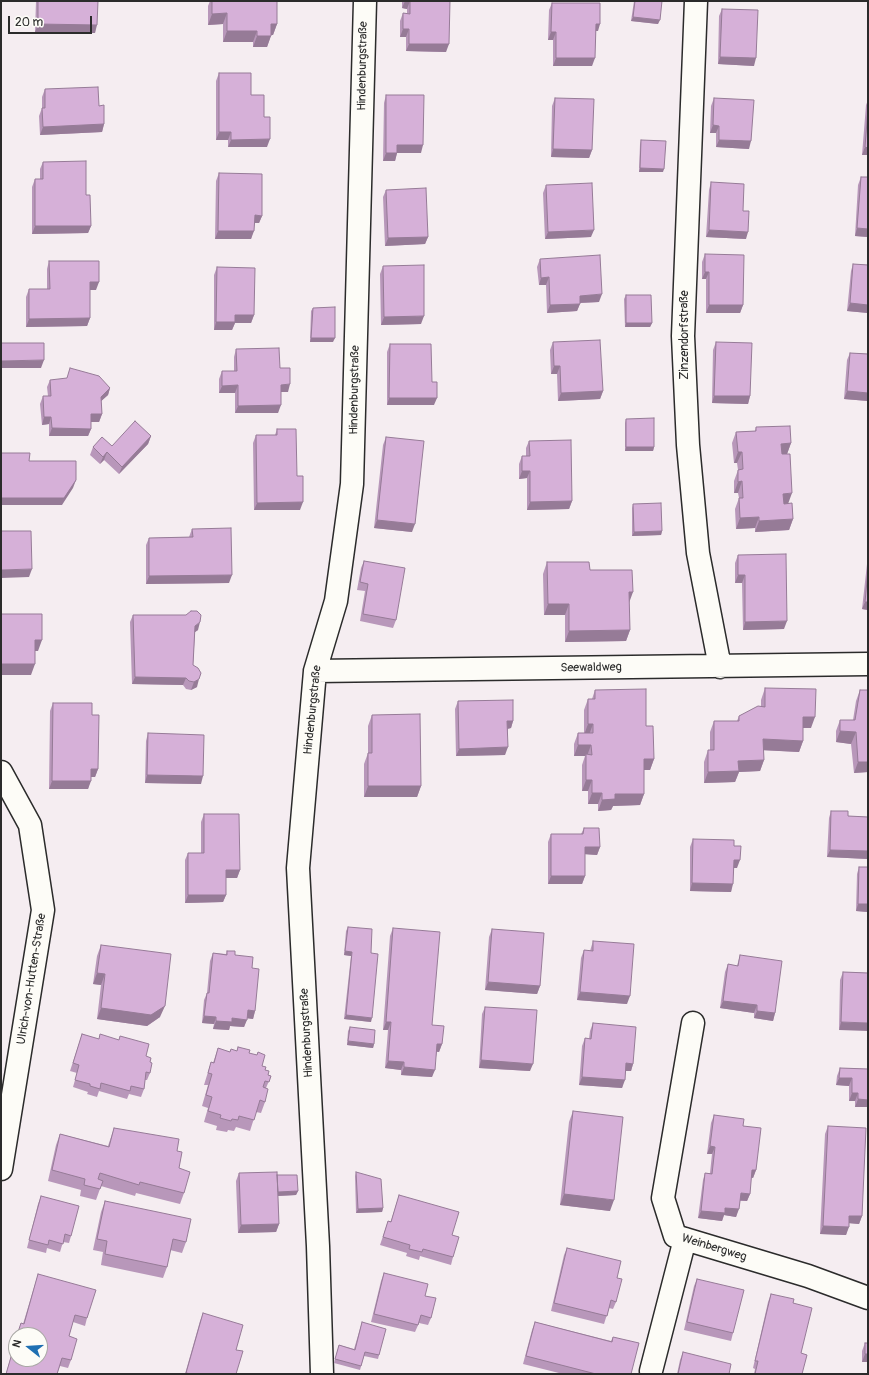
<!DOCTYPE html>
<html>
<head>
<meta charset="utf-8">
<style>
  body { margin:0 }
  #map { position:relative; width:869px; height:1375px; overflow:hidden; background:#f5edf1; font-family:Pangolin,sans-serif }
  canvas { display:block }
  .frame { position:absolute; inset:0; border:2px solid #2b2b2b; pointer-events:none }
  .north { position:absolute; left:8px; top:1327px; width:40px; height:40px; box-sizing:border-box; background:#fdfcf7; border:1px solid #a9a8a5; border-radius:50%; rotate:287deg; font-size:11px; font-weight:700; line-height:16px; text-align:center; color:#2b2b2b }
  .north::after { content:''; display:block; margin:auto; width:14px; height:18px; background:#1f6fb2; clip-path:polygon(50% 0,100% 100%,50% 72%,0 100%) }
  .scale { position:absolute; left:8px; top:16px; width:84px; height:18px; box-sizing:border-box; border:2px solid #2b2b2b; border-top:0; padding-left:5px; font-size:12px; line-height:14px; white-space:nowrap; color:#2b2b2b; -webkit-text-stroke:3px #fdfcf7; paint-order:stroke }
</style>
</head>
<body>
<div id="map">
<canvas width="869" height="1375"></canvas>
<div class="frame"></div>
<div class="north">N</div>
<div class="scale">20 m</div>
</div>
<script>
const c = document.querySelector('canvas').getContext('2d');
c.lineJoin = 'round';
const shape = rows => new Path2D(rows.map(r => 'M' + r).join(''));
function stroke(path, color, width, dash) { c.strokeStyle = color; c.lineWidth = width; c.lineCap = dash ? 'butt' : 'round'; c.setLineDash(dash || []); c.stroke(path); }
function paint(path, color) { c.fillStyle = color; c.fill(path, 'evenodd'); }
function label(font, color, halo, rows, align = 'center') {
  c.font = font + ' Pangolin,sans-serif'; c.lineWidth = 3.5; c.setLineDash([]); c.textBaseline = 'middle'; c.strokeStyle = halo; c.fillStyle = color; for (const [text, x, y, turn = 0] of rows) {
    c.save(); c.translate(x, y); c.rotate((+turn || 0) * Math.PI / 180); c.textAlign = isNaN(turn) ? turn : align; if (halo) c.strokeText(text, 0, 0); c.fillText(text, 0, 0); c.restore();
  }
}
const minor = shape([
  [696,1,683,336,688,445,698,553,720,667],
  [315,671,868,664],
  [1,772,30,825,43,910,1,1169],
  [693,1023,663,1198,675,1236,808,1276,868,1298],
  [651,1371,685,1239],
  [322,1374,318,1246,298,868,315,671,336,601,352,484,365,1]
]);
const wall = shape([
  [36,1,98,1,95,33,35,32],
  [210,1,277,1,277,24,273,35,271,35,267,47,253,47,253,42,223,42,223,24,208,25,208,6],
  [402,1,450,1,446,52,406,51,406,37,400,37,400,21,403,13,407,14,407,9,402,8],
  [634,1,662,1,658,24,631,21],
  [552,3,598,31,596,31,592,66,553,66,553,40,548,40,549,10],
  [722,9,754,66,718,64,719,16],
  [219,73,251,95,264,117,267,147,228,147,228,140,216,140,216,81],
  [45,89,99,106,104,124,102,132,40,135,39,116,42,108,42,97],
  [386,95,421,153,397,153,395,161,383,161,384,103],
  [555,98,592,150,589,158,551,157,552,106],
  [714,98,749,149,716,147,716,133,710,133,711,106],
  [868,100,868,155,862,155,866,105],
  [641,140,663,172,639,172,640,144],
  [43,162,86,195,91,226,88,233,32,234,32,187,35,179,40,179,40,169],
  [219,173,262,216,259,223,255,223,251,239,215,239,216,181],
  [861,177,868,177,868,237,855,236,858,185],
  [711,182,743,211,746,239,706,237,709,190],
  [546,185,591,237,545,239,543,193],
  [386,190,428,237,425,244,385,246,383,197],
  [705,254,743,305,740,313,706,313,706,279,702,279,702,262],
  [540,259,599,302,580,303,577,311,547,313,546,285,539,285,537,267],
  [49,261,96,290,90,290,90,318,87,326,26,327,26,297,29,289,47,289,47,269],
  [853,264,868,265,868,313,847,311,851,271],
  [383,266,421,324,381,325,380,274],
  [217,267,254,315,251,323,235,323,232,330,214,330,214,275],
  [626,295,652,323,650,327,625,327,624,299],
  [313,308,333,342,310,342,311,311],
  [553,342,603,391,600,399,558,401,557,374,551,374,550,350],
  [716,342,750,396,748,404,712,403,713,350],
  [390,344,432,382,434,405,387,405,387,352],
  [236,349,280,368,288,392,281,392,278,413,235,413,235,393,219,393,219,379,222,371,234,371,234,357],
  [850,353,868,354,868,401,844,399,847,360],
  [50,380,110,388,108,395,101,401,102,414,99,422,91,422,91,429,88,436,49,436,49,424,42,425,40,404,43,396,48,396,47,387],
  [626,419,654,447,653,451,625,451,625,423],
  [756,427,791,443,787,454,788,504,793,519,789,530,755,532,755,528,736,529,735,509,739,498,738,493,734,493,734,481,738,470,737,463,734,463,732,443,736,432,755,431],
  [277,429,297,476,300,510,254,510,253,443,256,435,275,435],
  [151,436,148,444,119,474,104,460,100,464,90,455,93,447,112,446],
  [386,437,412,532,374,528,383,445],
  [529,441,572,501,569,509,527,510,527,478,519,479,519,464,522,456,526,456,526,448],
  [633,504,662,531,661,535,632,536,632,508],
  [192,529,229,583,146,584,146,545,149,538,189,537],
  [738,555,784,629,743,630,742,583,735,583,735,563],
  [868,560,868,610,862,609,867,564],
  [364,561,396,620,393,628,360,621,365,591,357,590,361,568],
  [547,562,590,570,629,602,630,630,626,641,565,642,565,615,544,615,543,574],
  [133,615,198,630,195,632,193,665,197,687,191,690,186,689,183,685,132,684,130,622],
  [765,688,811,728,803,728,803,741,799,752,763,750,764,760,760,771,739,772,735,782,704,783,704,762,708,750,710,750,710,732,714,721,737,721,739,716,761,706,761,700],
  [595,690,646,726,654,759,650,770,644,770,644,794,640,805,613,806,611,810,598,811,598,804,588,804,588,791,582,791,582,765,585,756,574,756,574,744,578,733,584,733,584,710,588,699,592,699],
  [860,690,868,690,868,779,868,772,854,773,851,744,836,742,836,731,840,720,853,720,856,701],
  [458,701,513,721,511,728,508,729,505,755,456,756,455,709],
  [53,703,92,715,98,769,95,777,91,777,88,789,49,789,50,711],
  [372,715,421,786,417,797,364,797,364,764,368,753,368,726],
  [148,733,201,784,145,783,146,741],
  [831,811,848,816,868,817,868,859,827,857,829,818],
  [204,814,240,870,237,878,226,878,226,895,223,902,185,903,185,860,188,853,201,853,201,822],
  [584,828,600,847,597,855,585,854,585,876,582,884,548,884,548,842,551,834,581,834],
  [693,839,734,846,737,868,734,868,731,892,690,891,690,847],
  [859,867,868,867,868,912,856,911,857,874],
  [348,927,371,953,371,1022,344,1019,351,956,344,955,346,931],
  [393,928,432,1025,442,1044,439,1052,437,1052,432,1077,401,1075,401,1070,385,1068,388,1030,383,1030,390,936],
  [492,929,540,986,537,994,485,990,489,937],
  [593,941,627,1004,577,1000,581,958,584,950,590,951],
  [101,945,160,1017,147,1026,97,1019,101,985,93,984,97,956],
  [227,951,235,955,252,968,255,1011,253,1019,247,1018,244,1027,230,1026,229,1030,213,1029,214,1024,202,1023,204,1000,207,993,210,961,213,953,226,954],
  [740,955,775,1013,773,1021,754,1018,754,1013,720,1008,725,972,728,964,737,966],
  [843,972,868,973,839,1030,840,980],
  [485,1007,530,1071,479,1068,482,1014],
  [593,1023,633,1064,631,1071,626,1071,622,1088,579,1085,582,1046,585,1038,589,1039,590,1031],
  [350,1027,374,1044,373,1048,347,1045,348,1031],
  [82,1034,146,1056,150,1073,147,1080,145,1080,144,1089,141,1097,129,1094,127,1099,99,1091,97,1097,87,1094,88,1092,73,1087,77,1073,70,1071],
  [238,1047,249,1053,262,1066,268,1075,271,1076,266,1088,265,1102,261,1113,256,1112,250,1131,236,1127,234,1131,228,1130,227,1132,216,1130,217,1126,204,1122,208,1108,202,1106,208,1085,204,1085,211,1062,213,1063,218,1048,230,1052,237,1051],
  [840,1068,868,1069,868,1107,855,1107,855,1101,849,1101,849,1086,836,1085,837,1076],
  [573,1111,610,1211,560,1205,569,1122],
  [714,1115,743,1126,756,1170,753,1178,751,1177,750,1194,747,1201,740,1201,736,1217,724,1215,722,1221,698,1218,703,1180,705,1173,710,1173,712,1154,707,1154,711,1123],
  [828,1126,862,1216,859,1224,849,1223,846,1235,820,1234,825,1134],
  [114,1128,177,1151,179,1168,184,1193,180,1204,136,1193,135,1196,101,1186,96,1200,80,1196,81,1190,48,1181,56,1145,60,1134,108,1146],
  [356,1172,383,1208,382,1212,356,1213,355,1176],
  [239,1173,278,1175,298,1191,296,1195,278,1196,279,1224,276,1232,238,1233,236,1181],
  [399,1195,452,1235,453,1257,451,1265,420,1256,419,1260,406,1256,407,1253,380,1245,388,1221,391,1221],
  [41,1196,71,1236,69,1243,63,1242,60,1252,47,1248,46,1253,27,1248,38,1204],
  [105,1201,186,1242,182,1253,170,1250,167,1267,163,1278,101,1265,103,1252,93,1250,101,1212],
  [567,1248,617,1278,616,1302,613,1309,609,1308,604,1324,551,1311,564,1255],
  [384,1273,425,1296,431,1318,428,1325,419,1323,415,1332,371,1322,381,1281],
  [38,1274,87,1318,85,1326,73,1322,69,1336,71,1360,68,1368,60,1366,57,1374,6,1374,16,1337,16,1359,40,1335,17,1335,21,1323,23,1324],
  [697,1279,733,1333,731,1341,684,1330,694,1286],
  [771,1294,793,1303,801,1353,802,1374,754,1374,755,1369,753,1368,768,1302],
  [203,1313,236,1350,236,1374,185,1374,200,1321],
  [362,1322,379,1355,378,1359,364,1356,360,1370,334,1363,339,1345,354,1349],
  [535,1322,611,1341,613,1337,631,1374,563,1374,523,1364,532,1330],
  [865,1343,868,1362,862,1362,862,1351],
  [683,1352,729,1374,677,1374,680,1360]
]);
const shadedWall = shape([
  [405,1,410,1,407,9,402,8],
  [227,13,223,24,208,25,212,14],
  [633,17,660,20,658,24,631,21],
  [38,24,97,25,95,33,35,32],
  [271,24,277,24,273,35,267,35],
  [596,24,600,24,598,31,593,31],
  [403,29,409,29,406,37,400,37],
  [227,31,257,31,253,42,223,42],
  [551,32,556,32,553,40,548,40],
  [257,36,271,36,267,47,253,47],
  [409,44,449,44,446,52,406,51],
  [720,57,756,58,754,66,718,64],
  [556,58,595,58,592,66,553,66],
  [104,124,102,132,40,135,43,127],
  [713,125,719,126,716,133,710,133],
  [219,132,231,132,228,140,216,140],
  [270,139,267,147,228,147,231,140],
  [719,140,751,141,749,149,716,147],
  [397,145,423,145,421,153,395,153],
  [865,147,868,148,868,155,862,155],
  [553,149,592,150,589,158,551,157],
  [386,153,397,153,395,161,383,161],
  [640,168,664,169,663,172,639,172],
  [255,215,262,216,259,223,252,223],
  [35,226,91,226,88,233,32,234],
  [857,228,868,229,868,237,855,236],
  [594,230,591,237,545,239,548,232],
  [709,230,748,232,746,239,706,237],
  [218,231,254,231,251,239,215,239],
  [428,237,425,244,385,246,388,238],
  [705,272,709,272,706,279,702,279],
  [549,277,546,285,539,285,541,278],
  [90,282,99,282,96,290,87,290],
  [602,294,599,302,577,303,580,296],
  [850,303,868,305,868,313,847,311],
  [580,304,577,311,547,313,550,305],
  [709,305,743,305,740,313,706,313],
  [235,315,254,315,251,323,235,323,232,330,214,330,216,322],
  [424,316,421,324,381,325,384,317],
  [90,318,87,326,26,327,29,319],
  [626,323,652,323,650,327,625,327],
  [311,338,335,338,333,342,310,342],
  [44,360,41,368,1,368,1,361],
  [554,366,560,366,557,374,551,374],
  [290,384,288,392,278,392,281,385],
  [238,385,235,393,219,393,222,386],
  [110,388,108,395,98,404,101,397],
  [603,391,600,399,558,401,561,393],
  [847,391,868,393,868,401,844,399],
  [714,396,750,396,748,404,712,403],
  [389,398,437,398,434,405,387,405],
  [281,405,278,413,235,413,238,406],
  [91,414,102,414,99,422,88,422],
  [44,417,51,417,49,424,42,425],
  [52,428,91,429,88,436,49,436],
  [151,436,148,444,119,474,122,467],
  [791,443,787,454,777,455,781,444],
  [626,447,654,447,653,451,625,451],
  [107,452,104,460,100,464,103,457],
  [738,452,742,452,737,463,734,463],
  [522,471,530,471,527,478,519,479],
  [76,480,73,488,62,505,1,505,1,498],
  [742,481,738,493,734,493,738,482],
  [792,493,788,504,779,505,783,494],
  [572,501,569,509,527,510,530,502],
  [303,502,300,510,254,510,257,503],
  [759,517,755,528,736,529,740,518],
  [793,519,789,530,755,532,759,521],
  [377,520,415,524,412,532,374,528],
  [662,531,661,535,632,536,634,532],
  [32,569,29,577,1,578,1,570],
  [232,575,229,583,146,584,149,576],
  [738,575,745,575,742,583,735,583],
  [629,592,633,592,629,603],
  [865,602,868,602,868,610,862,609],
  [548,604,569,604,565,615,544,615],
  [787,621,784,629,743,630,745,622],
  [200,622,198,630,192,634,195,626],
  [630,630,626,641,565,642,569,631],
  [35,640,42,640,38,651,31,651],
  [1,664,35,664,31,675,1,675],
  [135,677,186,678,183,685,132,684],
  [199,679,197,687,191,690,194,682],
  [803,717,815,717,811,728,799,728],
  [507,721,513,721,511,728,505,729],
  [588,724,593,724,589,735,584,735],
  [840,731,856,732,851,744,836,742],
  [763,739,803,741,799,752,759,750],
  [578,745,591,745,587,756,586,754,585,756,574,756],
  [508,747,505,755,456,756,459,749],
  [644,759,654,759,650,770,640,770],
  [764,760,760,771,739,772,735,782,704,783,708,772,738,761],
  [858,762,868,762,868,772,854,773],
  [91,769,98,769,95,777,88,777],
  [147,775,203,776,201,784,145,783],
  [586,780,592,780,588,791,582,791],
  [52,781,91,781,88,789,49,789],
  [368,786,421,786,417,797,364,797],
  [592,793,602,793,598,804,588,804],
  [615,794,644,794,640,805,613,806,611,810,598,811,602,800],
  [585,847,600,847,597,855,582,854],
  [830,850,868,851,868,859,827,857],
  [734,860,740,860,737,868,731,868],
  [226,870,240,870,237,878,223,878],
  [551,876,585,876,582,884,548,884],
  [692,883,733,884,731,892,690,891],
  [188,895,226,895,223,902,185,903],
  [858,904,868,904,868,912,856,911],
  [345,951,352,952,351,956,344,955],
  [97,973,105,974,101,985,93,984],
  [488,982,540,986,537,994,485,990],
  [580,992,630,996,627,1004,577,1000],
  [723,1001,757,1005,754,1013,720,1008],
  [165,1006,160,1017,147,1026,97,1019,101,1008],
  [248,1010,255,1011,253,1019,245,1018],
  [757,1011,775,1013,773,1021,754,1018],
  [346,1015,372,1018,371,1022,344,1019],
  [204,1016,216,1017,214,1024,202,1023],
  [232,1018,247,1020,244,1027,230,1026,229,1030,213,1029,216,1021],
  [386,1022,391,1022,388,1030,383,1030],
  [841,1022,868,1023,868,1031,839,1030],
  [348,1041,374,1044,373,1048,347,1045],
  [437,1044,442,1044,439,1052,434,1051],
  [481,1060,533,1064,530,1071,479,1068],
  [388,1061,404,1062,401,1070,385,1068],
  [626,1063,633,1064,631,1071,623,1071],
  [404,1067,435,1070,432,1077,401,1075],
  [582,1077,625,1080,622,1088,579,1085],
  [839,1078,852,1078,849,1086,836,1085],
  [852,1093,858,1093,855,1101,849,1101],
  [858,1099,868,1100,868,1107,855,1107],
  [710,1146,715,1147,712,1154,707,1154],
  [752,1170,756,1170,753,1178,749,1177],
  [298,1191,296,1195,277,1196,278,1192],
  [741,1193,750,1194,747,1201,738,1200],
  [564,1194,614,1200,610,1211,560,1205],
  [383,1208,382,1212,356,1213,358,1209],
  [725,1208,739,1209,736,1217,724,1215,722,1221,698,1218,701,1211],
  [849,1216,862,1216,859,1224,847,1223],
  [279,1224,276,1232,238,1233,241,1225],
  [823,1226,849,1227,846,1235,820,1234],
  [865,1354,868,1354,868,1362,862,1362]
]);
const building = shape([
  [38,1,98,1,97,25,38,24,38,1],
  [212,1,277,1,277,24,271,24,271,36,257,36,257,31,227,31,227,13,212,14,212,1],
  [410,1,450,1,449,44,409,44,409,29,403,29,403,13,410,14,410,1],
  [635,1,662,1,660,20,633,17,635,1],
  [552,3,600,3,600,24,596,24,595,58,556,58,556,32,551,32,552,3],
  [722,9,758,10,756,58,720,57,722,9],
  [219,73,251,73,251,95,264,95,264,117,270,117,270,139,231,140,231,132,219,132,219,73],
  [98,87,99,106,104,105,104,124,43,127,42,108,45,108,45,89,98,87],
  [386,95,424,95,423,145,397,145,397,153,386,153,386,95],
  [555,98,594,99,592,150,553,149,555,98],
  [714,98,754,100,751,141,719,140,719,126,713,125,714,98],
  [868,109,868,148,865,147,868,109],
  [641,140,666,141,664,169,640,168,641,140],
  [86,161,86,195,90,195,91,226,35,226,35,179,43,179,43,162,86,161],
  [219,173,262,174,262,216,255,215,254,231,218,231,219,173],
  [861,177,868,177,868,229,857,228,861,177],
  [711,182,744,184,743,211,749,211,748,232,709,230,711,182],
  [592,183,594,230,548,232,546,185,592,183],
  [426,188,428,237,388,238,386,190,426,188],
  [705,254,744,255,743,305,709,305,709,272,705,272,705,254],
  [600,255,602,294,580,296,580,304,550,305,549,277,541,278,540,259,600,255],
  [49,261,99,261,99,282,90,282,90,318,29,319,29,289,50,289,49,261],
  [853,264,868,265,868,305,850,303,853,264],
  [424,265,424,316,384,317,383,266,424,265],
  [217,267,255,268,254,315,235,315,235,322,216,322,217,267],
  [626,295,651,295,652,323,626,323,626,295],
  [335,307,335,338,311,338,313,308,335,307],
  [600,340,603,391,561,393,560,366,554,366,553,342,600,340],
  [716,342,752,343,750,396,714,396,716,342],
  [1,343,44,343,44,360,1,361,1,343],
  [390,344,431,344,432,382,437,382,437,398,389,398,390,344],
  [279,348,280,368,290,368,290,384,281,385,281,405,238,406,238,385,222,386,222,371,237,371,236,349,279,348],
  [850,353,868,354,868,393,847,391,850,353],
  [70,368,99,376,110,388,101,397,102,414,91,414,91,429,52,428,51,417,44,417,43,396,51,396,50,380,67,378,70,368],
  [654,418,654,447,626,447,626,419,654,418],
  [135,421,151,436,122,467,107,452,103,457,93,447,102,437,112,446,135,421],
  [790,426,791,443,781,444,782,454,790,454,792,493,783,494,784,504,792,503,793,519,759,521,759,517,740,518,739,498,743,498,742,481,738,482,738,470,743,469,742,452,738,452,736,432,756,431,756,427,790,426],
  [277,429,296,429,297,476,303,476,303,502,257,503,256,435,277,435,277,429],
  [386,437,424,441,415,524,377,520,386,437],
  [571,440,572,501,530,502,530,471,522,471,522,456,530,456,529,441,571,440],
  [1,453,30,453,29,461,76,461,76,480,64,498,1,498,1,453],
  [661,503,662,531,634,532,633,504,661,503],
  [231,528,232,575,149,576,149,538,193,537,192,529,231,528],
  [1,531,31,531,32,569,1,570,1,531],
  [786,554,787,621,745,622,745,575,738,575,738,555,786,554],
  [364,561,405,568,396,620,363,614,368,584,360,582,364,561],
  [547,562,589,562,590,570,632,570,633,592,629,592,630,630,569,631,569,604,548,604,547,562],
  [868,570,868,602,865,602,868,570],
  [191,611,197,611,201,615,200,622,195,626,193,665,198,668,201,673,199,679,194,682,189,681,186,678,135,677,133,615,186,615,191,611],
  [1,614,42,614,42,640,35,640,35,664,1,664,1,614],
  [765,688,816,689,815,717,803,717,803,741,763,739,764,760,738,761,739,771,708,772,708,750,714,750,714,721,739,721,739,716,758,706,765,707,765,688],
  [646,689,646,726,653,726,654,759,644,759,644,794,615,794,615,799,602,800,602,793,592,793,592,780,586,780,586,754,592,755,591,745,578,745,578,733,593,733,593,724,588,724,588,699,595,699,595,690,646,689],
  [860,690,868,690,868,762,858,762,856,732,840,731,840,720,855,720,860,690],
  [513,700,513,721,507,721,508,747,459,749,458,701,513,700],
  [53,703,92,703,92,715,99,715,98,769,91,769,91,781,52,781,53,703],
  [420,714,421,786,368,786,368,753,372,753,372,715,420,714],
  [148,733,204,735,203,776,147,775,148,733],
  [831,811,848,811,848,816,868,817,868,851,830,850,831,811],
  [204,814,239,814,240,870,226,870,226,895,188,895,188,853,204,853,204,814],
  [584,828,599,828,600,847,585,847,585,876,551,876,551,834,583,834,584,828],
  [693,839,734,840,734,846,741,846,740,860,734,860,733,884,692,883,693,839],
  [859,867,868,867,868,904,858,904,859,867],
  [348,927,372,929,371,953,378,954,372,1018,346,1015,352,952,345,951,348,927],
  [393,928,440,932,432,1025,444,1026,442,1044,437,1044,435,1070,404,1067,404,1062,388,1061,391,1022,386,1022,393,928],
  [492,929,544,933,540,986,488,982,492,929],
  [593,941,634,944,630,996,580,992,584,950,593,951,593,941],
  [101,945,171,954,165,1006,151,1015,101,1008,105,974,97,973,101,945],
  [227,951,235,951,235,955,253,957,252,968,259,969,255,1011,248,1010,247,1020,232,1018,232,1022,216,1021,216,1017,204,1016,207,993,209,993,213,953,227,955,227,951],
  [740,955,782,961,775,1013,757,1011,757,1005,723,1001,728,964,738,966,740,955],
  [843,972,868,973,868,1023,841,1022,843,972],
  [485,1007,537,1010,533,1064,481,1060,485,1007],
  [593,1023,636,1027,633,1064,626,1063,625,1080,582,1077,585,1038,591,1039,593,1023],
  [350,1027,375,1030,374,1044,348,1041,350,1027],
  [82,1034,99,1039,100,1034,119,1040,120,1036,149,1044,146,1056,151,1058,150,1062,152,1063,150,1073,146,1072,144,1089,131,1086,130,1091,101,1083,100,1089,90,1086,90,1084,75,1080,79,1065,73,1063,82,1034],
  [238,1047,250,1050,249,1053,257,1055,258,1052,265,1055,262,1066,266,1067,265,1070,269,1071,268,1075,271,1076,269,1082,265,1081,263,1087,268,1089,265,1102,260,1100,254,1120,239,1116,238,1120,232,1119,231,1121,220,1118,221,1115,208,1111,212,1097,206,1095,212,1074,208,1073,211,1062,214,1063,218,1048,230,1052,231,1049,237,1051,238,1047],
  [840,1068,868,1069,868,1100,858,1099,858,1093,852,1093,852,1078,839,1078,840,1068],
  [573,1111,623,1117,614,1200,564,1194,573,1111],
  [714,1115,744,1119,743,1126,761,1128,756,1170,752,1170,750,1194,741,1193,739,1209,725,1208,725,1213,701,1211,705,1173,712,1174,715,1147,710,1146,714,1115],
  [828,1126,866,1128,862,1216,849,1216,849,1227,823,1226,828,1126],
  [114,1128,179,1139,177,1151,182,1152,179,1168,190,1172,184,1193,140,1182,139,1185,100,1173,98,1179,103,1181,100,1189,84,1185,85,1179,52,1170,60,1134,109,1147,114,1128],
  [277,1172,279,1224,241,1225,239,1173,277,1172],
  [356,1172,381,1179,383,1208,358,1209,356,1172],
  [277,1175,297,1175,298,1191,278,1192,277,1175],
  [399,1195,459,1212,452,1235,459,1237,453,1257,423,1249,422,1252,409,1249,410,1245,383,1237,388,1221,391,1222,399,1195],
  [41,1196,79,1206,71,1236,65,1234,63,1244,49,1240,48,1245,29,1240,41,1196],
  [105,1201,191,1219,186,1242,173,1239,167,1267,105,1254,107,1241,97,1239,105,1201],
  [567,1248,621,1261,617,1278,622,1279,616,1302,611,1300,607,1316,554,1303,567,1248],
  [384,1273,428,1284,425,1296,436,1298,431,1318,421,1315,418,1325,374,1314,384,1273],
  [38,1274,96,1290,87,1318,75,1315,69,1336,77,1339,71,1360,62,1358,57,1374,6,1374,16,1340,16,1359,40,1359,40,1335,17,1335,21,1323,24,1324,38,1274],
  [697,1279,744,1290,733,1333,687,1322,697,1279],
  [771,1294,794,1299,793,1303,812,1308,801,1353,807,1355,802,1374,755,1374,758,1361,755,1361,771,1294],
  [203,1313,243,1325,236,1350,243,1351,236,1374,191,1374,186,1373,203,1313],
  [362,1322,386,1329,379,1355,365,1352,361,1366,335,1359,339,1345,355,1350,362,1322],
  [535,1322,612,1342,613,1337,639,1343,631,1374,596,1374,526,1356,535,1322],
  [865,1343,868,1343,868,1354,865,1354,865,1343],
  [683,1352,731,1364,729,1374,678,1374,683,1352]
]);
const streetNames = [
  ["Hindenburgstraße",363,66,-89],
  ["Zinzendorfstraße",685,335,-90],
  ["Hindenburgstraße",355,390,-89],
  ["Seewaldweg",591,668,-1],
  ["Hindenburgstraße",313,710,-84],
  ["Ulrich-von-Hutten-Straße",32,979,-81],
  ["Hindenburgstraße",307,1033,-93],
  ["Weinbergweg",714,1248,17]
];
stroke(minor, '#2b2b2b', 25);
stroke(minor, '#fdfcf7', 22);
paint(wall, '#b897ba');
paint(shadedWall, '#967b97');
paint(building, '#d6b0d8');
stroke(building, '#967b97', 1);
label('12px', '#2b2b2b', '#fdfcf7', streetNames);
</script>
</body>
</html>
